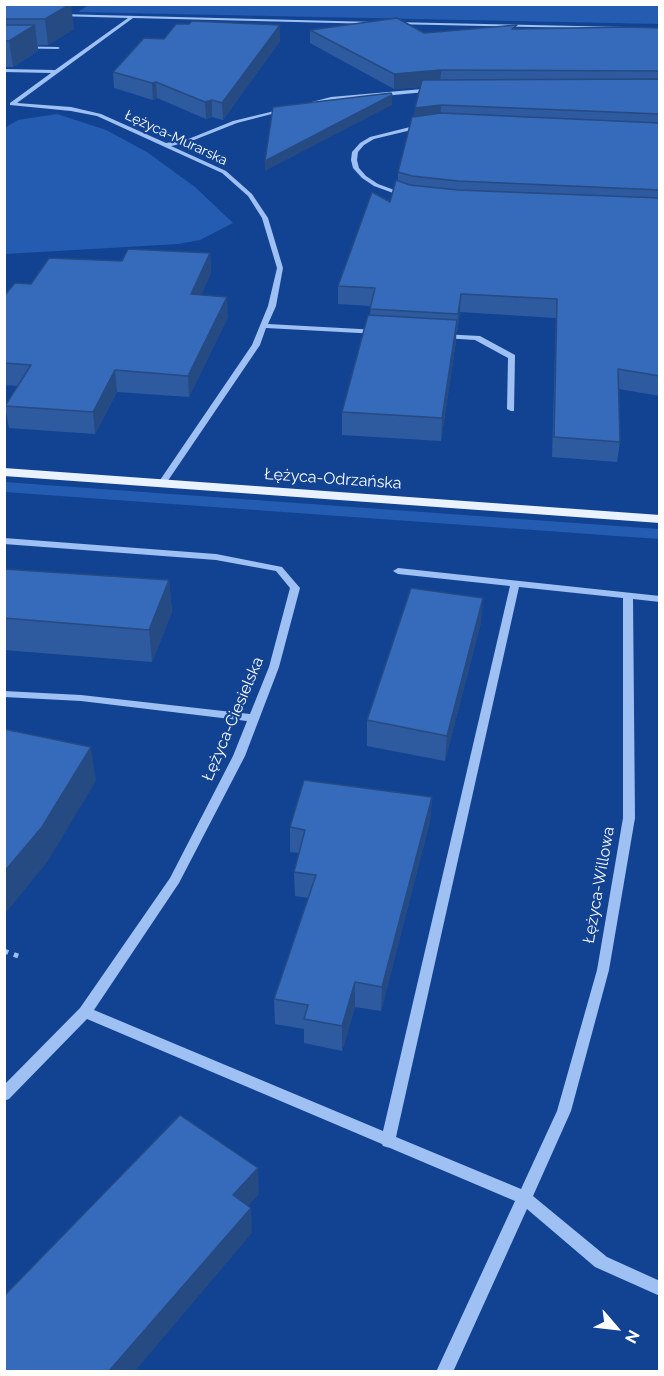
<!DOCTYPE html>
<html>
<head>
<meta charset="utf-8">
<style>
  body { margin:0 }
  #map { position:relative; width:664px; height:1376px; overflow:hidden; background:#124393; font-family:Raleway,sans-serif }
  canvas { display:block }
  .frame { position:absolute; inset:0; border:6px solid #fff; pointer-events:none }
  .north { position:absolute; left:586px; top:1298px; width:60px; height:60px; -webkit-text-stroke:4px #124393; paint-order:stroke; rotate:118deg; font-size:16px; font-weight:700; line-height:24px; text-align:center; color:#fff }
  .north::after { content:''; display:block; margin:auto; width:21px; height:27px; background:#fff; clip-path:polygon(50% 0,100% 100%,50% 72%,0 100%) }
</style>
</head>
<body>
<div id="map">
<canvas width="664" height="1376"></canvas>
<div class="frame"></div>
<div class="north">N</div>
</div>
<script>
const c = document.querySelector('canvas').getContext('2d');
c.lineJoin = 'round';
function paint(path, color) { c.fillStyle = color; c.fill(path, 'evenodd'); }
const shape = rows => new Path2D(rows.map(r => 'M' + r).join(''));
function stroke(path, color, width, dash) { c.strokeStyle = color; c.lineWidth = width; c.lineCap = dash ? 'butt' : 'round'; c.setLineDash(dash || []); c.stroke(path); }
function label(font, color, halo, rows, align = 'center') {
  c.font = font + ' Raleway,sans-serif'; c.lineWidth = 4.5; c.setLineDash([]); c.textBaseline = 'middle'; c.strokeStyle = halo; c.fillStyle = color; for (const [text, x, y, turn = 0] of rows) {
    c.save(); c.translate(x, y); c.rotate((+turn || 0) * Math.PI / 180); c.textAlign = isNaN(turn) ? turn : align; if (halo) c.strokeText(text, 0, 0); c.fillText(text, 0, 0); c.restore();
  }
}
const green = shape([
  [90,4,659,4,660,24,78,12],
  [57,114,106,130,147,152,195,187,233,223,200,240,178,244,5,254,5,128,18,120],
  [4,482,659,529,659,539,5,492]
]);
const path = shape([
  [4,951,21,957]
]);
const minor = shape([
  [59,14,376,22,378,23,376,24,133,18,17,103,71,107,101,114,166,143,186,140,233,121,287,108,287,110,237,123,189,142,171,146,226,171,252,194,268,218,283,268,276,306,268,324,378,330,382,332,378,334,266,328,260,345,165,485,162,486,158,483,252,345,268,306,277,268,262,218,248,196,222,173,97,116,71,111,10,105,10,103,51,73,4,72,4,69,55,70,128,18,57,16,59,14],
  [392,22,625,27,627,28,625,29,390,24,392,22],
  [4,46,58,47,60,48,58,49,4,48,4,46],
  [434,88,436,91,331,101,303,107,300,105,331,97,434,88],
  [422,124,424,125,424,127,374,139,364,145,358,152,357,160,359,168,366,176,378,184,408,195,408,197,404,197,374,186,362,178,353,168,351,160,352,152,360,143,370,137,422,124],
  [441,334,480,336,515,355,514,411,511,411,507,409,508,358,475,340,444,338,441,338,441,334],
  [4,538,216,554,282,567,300,588,279,667,245,756,179,883,94,1010,383,1131,510,586,398,574,393,571,398,568,660,596,660,602,633,599,635,818,609,970,571,1111,533,1196,607,1257,660,1281,660,1296,595,1267,527,1209,453,1372,436,1372,515,1201,390,1148,383,1146,382,1144,87,1019,9,1099,4,1101,4,1085,80,1008,170,878,233,756,247,721,81,701,4,697,4,691,81,695,250,714,269,667,290,588,276,571,216,560,4,544,4,538],
  [519,587,623,598,623,818,597,970,557,1111,521,1189,396,1137,519,587]
]);
const major = shape([
  [4,468,660,515,660,523,4,476,4,468]
]);
const wall = shape([
  [4,4,74,29,48,45,38,45,38,51,13,67,4,67],
  [280,25,280,41,223,120,212,117,206,119,157,98,153,100,114,88,113,72,164,39],
  [660,28,660,396,619,389,620,442,617,462,552,457,556,318,460,312,457,332,456,332,456,341,441,441,342,435,342,412,370,315,371,306,338,304,338,286,390,202,398,180,398,172,414,116,420,87,394,89,310,43,310,30,424,33,517,29],
  [210,253,211,273,201,295,228,317,189,397,117,392,95,434,9,428,5,406,18,386,4,385,4,296,31,284,122,261],
  [4,569,169,580,172,612,152,662,4,650],
  [481,622,445,761,367,746,367,720],
  [432,797,430,821,381,1011,355,1007,342,1051,304,1043,304,1029,275,1024,274,999,308,898,295,896,294,872,299,853,290,852,290,827]
]);
const shadedWall = shape([
  [71,4,74,29,48,45,45,19],
  [35,25,38,51,13,67,9,41],
  [280,25,280,41,223,120,222,103],
  [441,70,440,85,394,89,394,74],
  [156,82,157,98,153,100,152,83],
  [392,95,392,105,265,171,265,161],
  [212,100,212,117,206,119,205,102],
  [441,105,440,120,414,123,415,108],
  [210,253,211,273,192,315,191,294],
  [461,294,460,312,457,332,458,314],
  [227,297,228,317,189,397,188,376],
  [457,320,456,341,441,441,442,418],
  [115,370,117,392,95,434,93,412],
  [169,580,172,612,152,662,149,630],
  [483,598,481,622,445,761,447,736],
  [91,747,96,781,48,861,4,915,4,872],
  [432,797,430,821,381,1011,382,987],
  [355,982,355,1007,342,1051,342,1026],
  [258,1168,259,1194,235,1221,233,1195],
  [251,1208,252,1233,135,1371,109,1371]
]);
const building = shape([
  [4,4,71,4,45,19,4,19,4,4],
  [397,18,424,33,517,25,512,29,629,27,660,28,660,71,441,70,394,74,310,30,397,18],
  [192,21,280,25,222,103,212,100,205,102,156,82,152,83,113,72,144,38,164,39,176,24,189,24,192,21],
  [4,25,35,25,9,41,4,41,4,25],
  [660,79,660,114,441,105,415,108,422,80,660,79],
  [391,93,392,95,265,161,273,107,391,93],
  [441,113,660,123,660,190,458,181,412,176,398,172,412,117,441,113],
  [396,180,410,185,458,190,660,198,660,376,618,369,620,442,554,437,557,299,461,294,458,314,370,309,375,288,338,286,372,192,390,202,396,180],
  [128,249,210,253,191,294,227,297,188,376,115,370,93,412,5,406,31,365,4,363,4,296,15,283,31,284,49,258,122,261,128,249],
  [368,315,457,320,442,418,342,412,368,315],
  [4,569,169,580,149,630,4,618,4,569],
  [411,588,483,598,447,736,367,720,411,588],
  [4,729,91,747,42,827,4,872,4,729],
  [304,780,432,797,382,987,355,982,342,1026,304,1019,308,1005,274,999,316,875,294,872,305,830,290,827,304,780],
  [180,1115,258,1168,233,1195,251,1208,109,1371,4,1371,4,1296,180,1115]
]);
const farStreetnames = [
  ["Łężyca-Murarska",176,138,25]
];
const streetNames = [
  ["Łężyca-Odrzańska",333,479,4],
  ["Łężyca-Ciesielska",233,719,-67],
  ["Łężyca-Willowa",599,885,-80]
];
paint(green, '#245cb2');
stroke(path, '#9fc0f3', 5, [4.5, 6]);
paint(minor, '#9fc0f3');
paint(major, '#ebf2ff');
paint(wall, '#2e5ba0');
paint(shadedWall, '#264a82');
paint(building, '#366aba');
stroke(building, '#264a82', 1.5);
label('14px', '#fff', '#124393', farStreetnames);
label('16px', '#fff', '#124393', streetNames);
</script>
</body>
</html>
